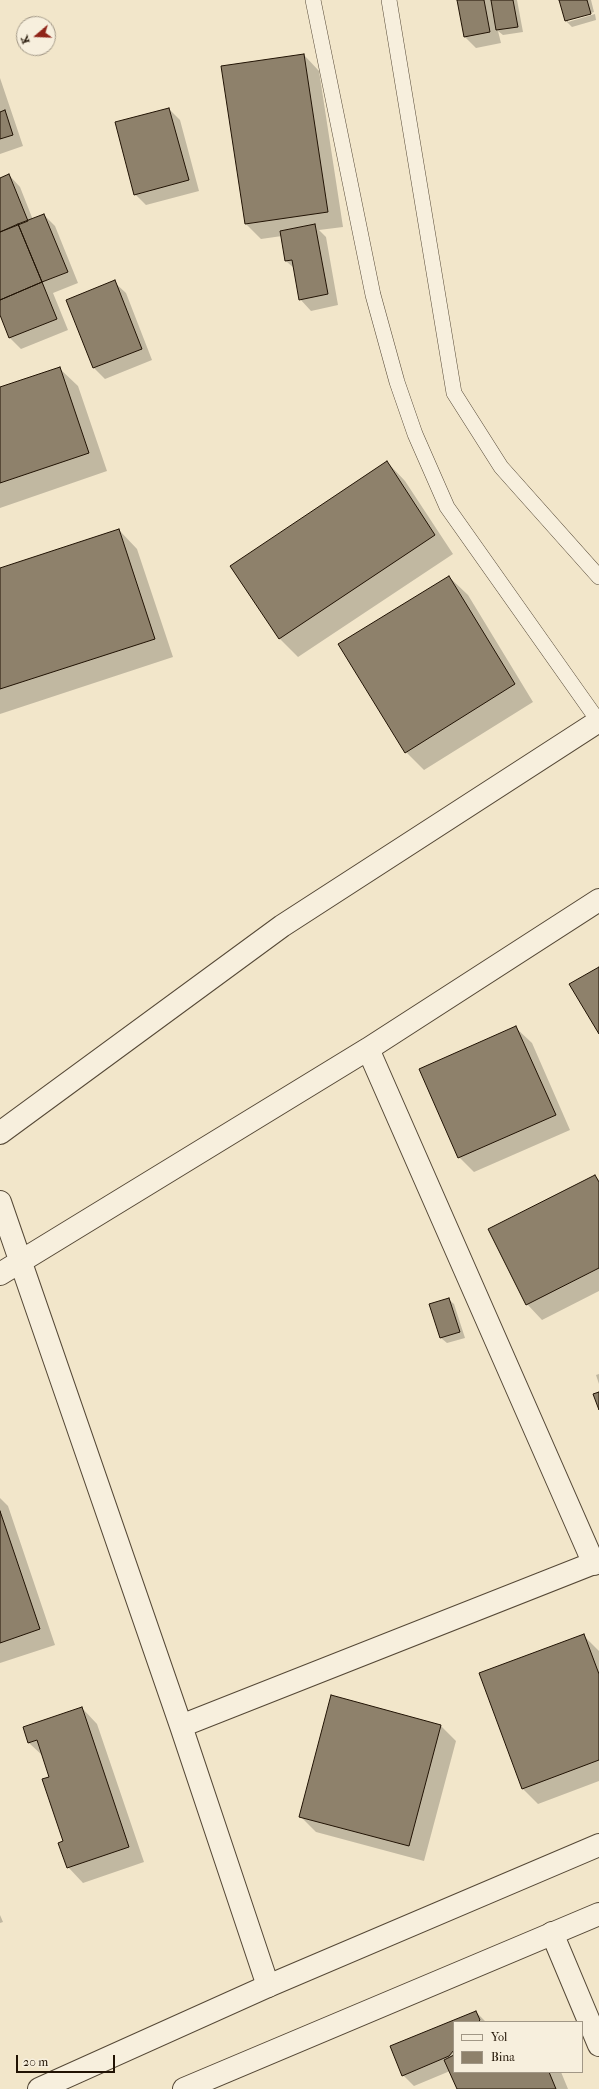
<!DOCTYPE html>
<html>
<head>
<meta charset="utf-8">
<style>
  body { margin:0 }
  #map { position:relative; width:599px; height:2089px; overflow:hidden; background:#f2e6ca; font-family:"IM FELL French Canon",serif }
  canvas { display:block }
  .legend { position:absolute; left:453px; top:2021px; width:130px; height:52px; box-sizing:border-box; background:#f7efdd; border:1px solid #a19786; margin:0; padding:5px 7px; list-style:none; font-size:12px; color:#211304 }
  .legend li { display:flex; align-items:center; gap:8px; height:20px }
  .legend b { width:20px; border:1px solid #a19786 }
  .north { position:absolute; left:16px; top:16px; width:40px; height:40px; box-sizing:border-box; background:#f7efdd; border:1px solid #a19786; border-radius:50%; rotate:251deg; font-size:11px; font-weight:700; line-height:16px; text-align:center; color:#211304 }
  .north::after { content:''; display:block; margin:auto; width:14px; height:18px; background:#8f2418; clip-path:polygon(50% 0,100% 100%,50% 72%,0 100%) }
  .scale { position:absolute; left:16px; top:2055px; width:99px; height:18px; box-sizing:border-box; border:2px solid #211304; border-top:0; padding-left:5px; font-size:12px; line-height:14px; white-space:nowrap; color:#211304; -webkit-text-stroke:3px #f7efdd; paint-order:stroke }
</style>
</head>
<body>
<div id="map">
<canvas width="599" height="2089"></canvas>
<ul class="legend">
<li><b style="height:5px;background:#f7efdd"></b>Yol</li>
<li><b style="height:11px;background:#8e816b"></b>Bina</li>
</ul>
<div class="north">K</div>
<div class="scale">20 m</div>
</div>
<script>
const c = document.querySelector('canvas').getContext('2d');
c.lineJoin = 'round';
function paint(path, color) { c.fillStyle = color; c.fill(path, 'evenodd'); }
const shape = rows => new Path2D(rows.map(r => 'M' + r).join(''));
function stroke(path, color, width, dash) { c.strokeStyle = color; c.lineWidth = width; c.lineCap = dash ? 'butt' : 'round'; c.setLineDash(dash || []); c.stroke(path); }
const shadow = shape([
  [459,0,517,0,523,32,503,35,498,31,501,43,476,48,465,37],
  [560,0,591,0,594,12,568,20,568,22,595,14,596,20,572,27,566,21],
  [304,55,319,71,343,227,319,230,326,237,338,305,311,311,300,299,295,269,286,261,282,236,261,239,246,224],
  [0,78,23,146,0,154],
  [169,109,180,120,199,191,146,205,135,194],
  [9,175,20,187,33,220,44,215,55,226,78,283,53,293,68,330,21,349,10,338,0,313,0,179],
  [114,282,126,293,152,360,105,379,94,368],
  [59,368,78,386,107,471,0,508,0,388],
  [387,462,405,481,453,554,298,657,280,639,232,566],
  [119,530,137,549,173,657,0,714,0,569],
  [449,577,468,595,533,702,424,770,406,752],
  [516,1028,532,1043,570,1130,474,1172,459,1157],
  [595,1176,599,1180,599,1291,542,1320,527,1304],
  [448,1299,454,1304,465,1338,447,1343,441,1338,430,1305],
  [599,1374,599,1384,596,1375],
  [0,1498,8,1506,55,1645,0,1663],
  [584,1636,599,1651,599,1781,538,1804,522,1788],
  [82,1708,97,1724,144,1862,83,1883,68,1867,64,1841,50,1777,43,1756,29,1743,25,1728],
  [441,1726,456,1741,424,1861,316,1832,300,1816],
  [0,1915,3,1922,0,1923],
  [476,2012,486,2022,454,2022,454,2072,561,2072,568,2089,458,2089,450,2071,414,2086,403,2075,391,2047]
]);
const building = shape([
  [457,0,484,0,490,32,464,37,457,0],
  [491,0,513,0,518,27,496,30,491,0],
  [559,0,587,0,591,14,565,21,559,0],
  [304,54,328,212,245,224,221,66,304,54],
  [169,108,189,180,134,195,115,122,169,108],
  [5,110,13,135,0,139,0,112,5,110],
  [9,174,28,221,0,232,0,178,9,174],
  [44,214,68,272,42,282,18,224,44,214],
  [18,224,42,282,0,300,0,232,18,224],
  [315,224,328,294,299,300,292,260,285,261,280,231,315,224],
  [115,280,142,349,93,368,66,300,115,280],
  [42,282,57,319,9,338,0,315,0,300,42,282],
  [60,367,89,453,0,483,0,387,60,367],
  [387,461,435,535,279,639,230,566,387,461],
  [119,529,155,639,0,689,0,568,119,529],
  [449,576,515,684,405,753,338,644,449,576],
  [599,967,599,1034,569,984,599,967],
  [516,1026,556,1115,458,1158,419,1069,516,1026],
  [595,1175,599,1182,599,1268,526,1305,488,1229,595,1175],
  [449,1298,460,1332,440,1338,429,1304,449,1298],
  [599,1392,599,1410,593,1394,599,1392],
  [0,1511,40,1629,0,1643,0,1511],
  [584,1634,599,1674,599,1760,522,1789,479,1673,584,1634],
  [331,1695,441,1725,409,1846,299,1817,331,1695],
  [82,1707,129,1847,67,1868,58,1843,63,1841,42,1779,49,1777,37,1740,28,1743,23,1727,82,1707],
  [476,2011,480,2020,478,2022,454,2022,454,2050,449,2056,402,2076,390,2046,476,2011],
  [454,2055,454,2072,549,2072,556,2089,457,2089,444,2060,454,2055]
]);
const service = shape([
  [313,0,373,295,397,382,415,434,447,507,599,722],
  [389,0,454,393,501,467,599,577]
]);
const minor = shape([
  [368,1049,594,1564],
  [0,1133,282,926,599,721],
  [0,1202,181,1726,268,1986],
  [0,1274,368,1049,599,900],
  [181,1726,599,1561],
  [552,1933,599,2045]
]);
const tertiary = shape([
  [39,2089,268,1986,599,1845],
  [184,2089,599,1914]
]);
paint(shadow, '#0003');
paint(building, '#8e816b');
stroke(building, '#211304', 1);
stroke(service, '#554836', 16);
stroke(minor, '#554836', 24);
stroke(tertiary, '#554836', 24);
stroke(service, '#f7efdd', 15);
stroke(minor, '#f7efdd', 22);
stroke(tertiary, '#f7efdd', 22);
</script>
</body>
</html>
